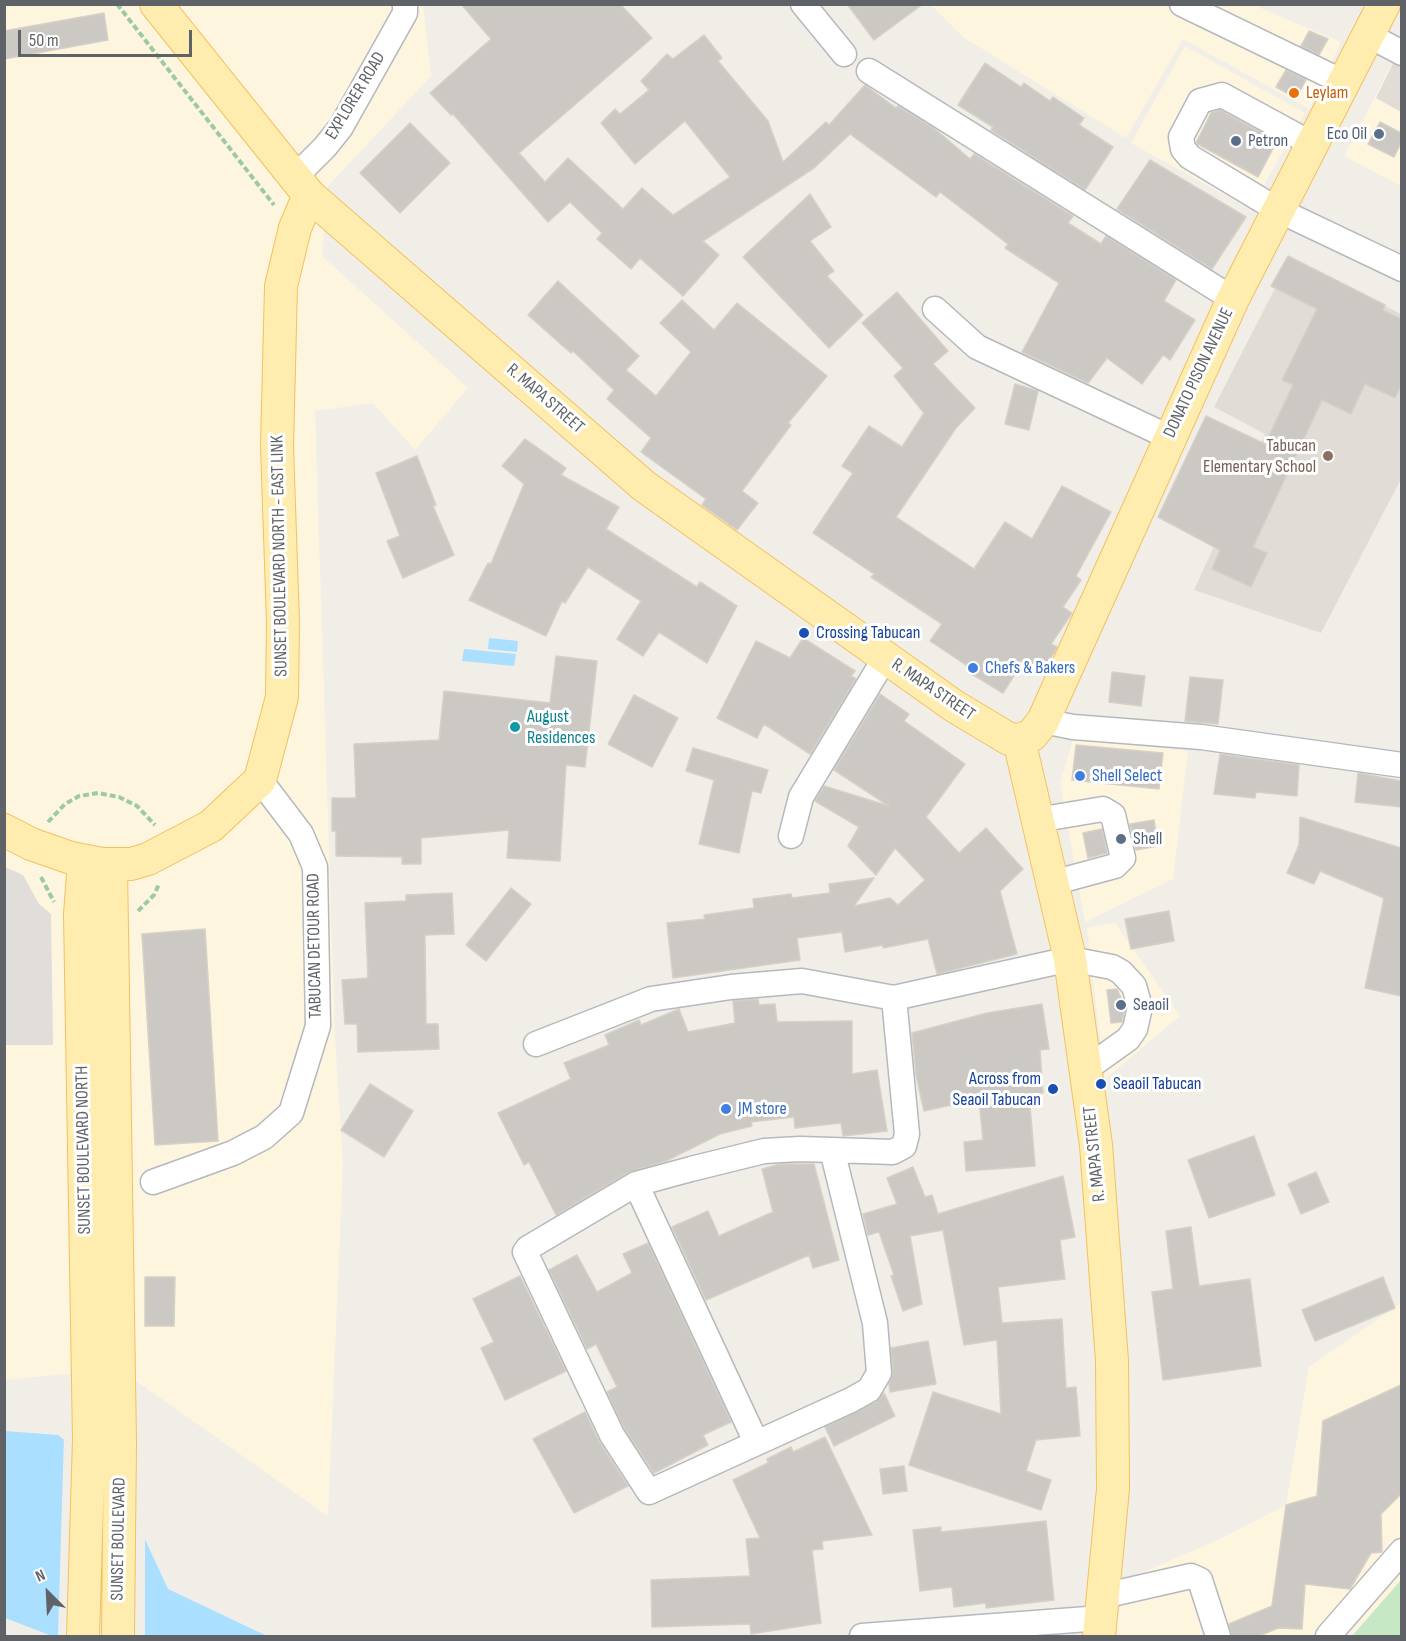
<!DOCTYPE html>
<html>
<head>
<meta charset="utf-8">
<style>
  body { margin:0 }
  #map { position:relative; width:1406px; height:1641px; overflow:hidden; background:#f1eee8; font-family:"Sofia Sans Condensed",sans-serif }
  canvas { display:block }
  .frame { position:absolute; inset:0; border:6px solid #5f6368; pointer-events:none }
  .north { position:absolute; left:18px; top:1563px; width:60px; height:60px; -webkit-text-stroke:4px #fff; paint-order:stroke; rotate:336deg; font-size:16px; font-weight:700; line-height:24px; text-align:center; color:#5f6368 }
  .north::after { content:''; display:block; margin:auto; width:21px; height:27px; background:#5f6368; clip-path:polygon(50% 0,100% 100%,50% 72%,0 100%) }
  .scale { position:absolute; left:18px; top:30px; width:174px; height:27px; box-sizing:border-box; border:3px solid #5f6368; border-top:0; padding-left:8px; font-size:18px; line-height:21px; white-space:nowrap; color:#5f6368; -webkit-text-stroke:4px #fff; paint-order:stroke }
</style>
</head>
<body>
<div id="map">
<canvas width="1406" height="1641"></canvas>
<div class="frame"></div>
<div class="north">N</div>
<div class="scale">50 m</div>
</div>
<script>
const c = document.querySelector('canvas').getContext('2d');
c.lineJoin = 'round';
function paint(path, color) { c.fillStyle = color; c.fill(path, 'evenodd'); }
const shape = rows => new Path2D(rows.map(r => 'M' + r).join(''));
function stroke(path, color, width, dash) { c.strokeStyle = color; c.lineWidth = width; c.lineCap = dash ? 'butt' : 'round'; c.setLineDash(dash || []); c.stroke(path); }
function label(font, color, halo, rows, align = 'center') {
  c.font = font + ' "Sofia Sans Condensed",sans-serif'; c.lineWidth = 6; c.setLineDash([]); c.textBaseline = 'middle'; c.strokeStyle = halo; c.fillStyle = color; for (const [text, x, y, turn = 0] of rows) {
    c.save(); c.translate(x, y); c.rotate((+turn || 0) * Math.PI / 180); c.textAlign = isNaN(turn) ? turn : align; if (halo) c.strokeText(text, 0, 0); c.fillText(text, 0, 0); c.restore();
  }
}
const commercial = shape([
  [5,5,423,5,431,76,328,186,322,256,468,388,415,450,373,403,315,411,335,1037,343,1164,328,1516,119,1369,5,1380],
  [931,5,1253,5,1341,42,1309,109,1183,39,1126,138,963,37],
  [1185,46,1305,113,1250,209,1131,143],
  [1401,47,1401,186,1344,156],
  [1073,739,1188,751,1173,879,1085,922,1060,784],
  [1115,923,1180,1016,1105,1079,1087,928],
  [1401,1303,1401,1636,1116,1636,1123,1581,1218,1540,1286,1505,1309,1367]
]);
const industrial = shape([
  [5,867,23,875,39,904,51,914,53,1045,5,1045]
]);
const education = shape([
  [1401,47,1401,112,1376,98],
  [1291,257,1401,314,1401,479,1321,633,1194,590,1265,434,1214,407]
]);
const green = shape([
  [1401,1580,1401,1636,1352,1636]
]);
const water = shape([
  [489,638,518,641,517,652,488,649],
  [464,649,516,654,514,666,462,661],
  [4,1431,58,1435,120,1485,168,1589,267,1636,52,1636,5,1618]
]);
const pier = shape([
  [64,1436,122,1483,145,1533,145,1636,58,1636]
]);
const building = shape([
  [461,4,620,4,652,38,519,153,545,182,568,158,623,209,642,188,673,215,730,177,685,121,635,164,601,123,615,109,620,114,649,90,641,81,667,54,673,59,704,35,722,58,718,61,768,121,783,162,826,122,829,125,865,85,896,108,898,106,935,129,970,159,974,154,1073,216,1068,223,1101,244,1106,236,1176,280,1164,301,1195,320,1170,360,1163,355,1142,384,1107,358,1088,383,1022,352,1059,283,1005,248,1008,244,940,192,936,197,850,134,814,168,703,241,719,255,683,296,640,258,631,269,597,239,602,233,570,202,548,222,453,114,451,115,430,93,491,39,461,4],
  [847,4,923,4,874,40,847,4],
  [104,13,108,40,4,59,4,31,104,13],
  [1309,31,1328,39,1319,55,1301,46,1309,31],
  [985,63,1021,87,1024,83,1050,101,1053,97,1084,118,1079,125,1113,147,1085,190,991,130,993,127,958,105,985,63],
  [1286,70,1306,80,1296,98,1276,87,1286,70],
  [1220,110,1277,141,1258,177,1196,143,1211,113,1220,110],
  [1380,122,1401,133,1401,143,1394,157,1368,144,1380,122],
  [410,123,450,163,400,213,360,173,410,123],
  [1150,160,1246,217,1212,269,1117,209,1150,160],
  [810,194,831,227,810,241,834,271,827,276,863,315,829,348,743,257,810,194],
  [1288,256,1385,305,1383,310,1401,319,1401,385,1395,398,1365,384,1351,414,1322,400,1253,547,1267,553,1251,587,1212,569,1220,550,1158,517,1206,416,1265,444,1293,385,1282,380,1317,309,1271,286,1288,256],
  [558,281,639,356,626,370,656,396,691,352,660,323,682,300,714,330,737,303,827,376,788,423,791,425,742,491,758,503,737,530,702,505,706,499,641,452,651,438,607,399,614,390,573,351,571,353,528,315,558,281],
  [897,292,948,351,933,364,975,408,956,428,896,517,974,569,1005,522,1032,539,1062,486,1111,512,1076,576,1081,580,1063,607,1072,613,1051,644,1057,647,1055,651,1042,671,1024,660,1003,693,970,673,972,669,930,641,942,624,871,577,874,574,813,533,853,473,842,466,869,426,902,447,924,413,894,376,903,368,862,323,897,292],
  [1015,384,1038,391,1029,430,1005,424,1015,384],
  [525,439,566,468,561,475,619,507,606,529,697,587,700,582,737,606,707,663,659,632,643,656,617,639,641,601,588,567,565,603,562,601,546,636,469,600,488,563,491,564,524,484,502,466,525,439],
  [417,456,436,505,433,506,454,555,403,578,387,541,400,536,376,473,417,456],
  [803,638,855,671,851,676,856,679,810,754,764,724,757,738,717,718,756,641,790,658,803,638],
  [556,656,597,661,585,767,566,765,560,861,507,858,509,830,421,838,421,864,402,864,402,857,336,856,336,831,332,831,332,798,356,798,354,744,439,740,444,691,550,703,556,656],
  [1112,672,1145,676,1141,706,1109,702,1112,672],
  [1190,677,1223,680,1218,724,1185,721,1190,677],
  [880,694,909,714,904,721,965,764,926,817,959,853,986,828,1023,869,1000,891,1017,954,937,974,928,939,883,948,883,945,845,952,842,932,797,938,800,960,673,978,667,923,705,919,704,915,754,908,753,899,791,894,792,898,830,893,829,884,874,878,854,906,890,898,898,905,925,880,895,848,876,875,848,846,859,827,815,801,824,786,889,806,834,770,880,694],
  [634,695,678,718,652,767,608,744,634,695],
  [1076,745,1163,753,1159,789,1072,780,1076,745],
  [693,748,768,770,761,793,752,791,739,853,699,844,714,780,686,771,693,748],
  [1220,754,1299,765,1297,796,1256,792,1255,798,1214,794,1220,754],
  [1358,773,1401,781,1401,807,1355,802,1358,773],
  [1300,817,1401,848,1401,996,1365,988,1384,898,1320,871,1314,884,1287,873,1299,845,1300,817],
  [1154,820,1158,846,1136,850,1130,824,1154,820],
  [1102,829,1107,853,1088,858,1083,833,1102,829],
  [511,888,531,904,486,961,466,945,511,888],
  [452,893,454,934,425,935,426,1024,438,1024,439,1049,358,1052,357,1024,345,1024,342,980,368,978,365,903,406,901,406,895,452,893],
  [1169,911,1174,941,1131,949,1125,919,1169,911],
  [205,929,218,1141,155,1145,142,934,205,929],
  [1117,989,1125,1007,1122,1022,1111,1023,1107,990,1117,989],
  [758,999,759,1005,775,1004,777,1022,852,1021,852,1074,877,1070,887,1131,843,1136,841,1123,795,1128,794,1117,751,1122,752,1126,720,1134,666,1161,629,1172,556,1215,529,1162,524,1165,498,1113,571,1079,564,1063,609,1045,605,1035,639,1020,641,1025,679,1009,688,1032,735,1023,733,1001,758,999],
  [1042,1004,1049,1049,1040,1050,1043,1093,1029,1094,1035,1166,966,1171,964,1142,983,1140,979,1099,924,1111,916,1075,912,1033,987,1013,1042,1004],
  [370,1084,413,1111,384,1157,341,1130,370,1084],
  [1254,1136,1275,1195,1209,1218,1188,1160,1254,1136],
  [780,1164,814,1164,839,1260,813,1268,809,1255,706,1300,672,1227,708,1211,719,1236,773,1212,762,1169,780,1164],
  [913,1167,925,1197,932,1195,938,1214,1063,1176,1075,1237,1060,1240,1065,1279,998,1287,1002,1323,1062,1319,1066,1388,1076,1387,1080,1436,1036,1440,1026,1471,1051,1480,1041,1510,909,1465,933,1392,1001,1414,997,1340,964,1345,943,1230,910,1236,922,1304,903,1311,891,1276,894,1275,879,1232,868,1235,863,1214,897,1204,887,1178,913,1167],
  [1316,1172,1329,1202,1301,1214,1288,1184,1316,1172],
  [1191,1227,1199,1286,1250,1279,1261,1366,1163,1380,1152,1292,1173,1289,1166,1231,1191,1227],
  [648,1243,731,1422,703,1435,708,1445,654,1473,624,1428,607,1392,617,1387,596,1344,587,1349,549,1270,577,1255,597,1292,632,1273,623,1254,648,1243],
  [520,1276,566,1371,505,1400,481,1348,494,1342,473,1299,520,1276],
  [145,1277,175,1277,174,1326,145,1326,145,1277],
  [1383,1277,1395,1308,1315,1341,1302,1310,1383,1277],
  [928,1341,936,1384,890,1392,889,1384,893,1372,891,1348,928,1341],
  [1401,1385,1401,1494,1381,1514,1382,1552,1371,1553,1350,1589,1305,1584,1302,1629,1278,1628,1259,1636,1232,1636,1229,1624,1272,1606,1286,1505,1317,1496,1323,1421,1401,1385],
  [884,1393,895,1416,834,1446,825,1427,876,1402,884,1393],
  [585,1412,600,1443,628,1486,574,1513,533,1439,585,1412],
  [825,1437,872,1535,822,1541,823,1549,812,1550,821,1623,751,1634,750,1624,652,1627,651,1580,750,1576,746,1539,760,1538,733,1480,768,1463,767,1459,791,1447,793,1452,825,1437],
  [904,1466,907,1491,883,1494,880,1469,904,1466],
  [1046,1521,1054,1600,986,1608,986,1603,954,1607,952,1587,920,1591,913,1530,941,1527,941,1532,1046,1521]
]);
const path = shape([
  [117,4,274,205],
  [48,822,65,804,79,796,98,793,119,797,137,806,155,825],
  [41,877,54,902],
  [138,911,154,895,159,884]
]);
const minor = shape([
  [803,4,844,54],
  [1182,4,1343,82],
  [1368,35,1402,53],
  [869,71,1233,299],
  [1312,144,1222,95,1200,101,1181,137,1183,149,1190,157,1278,210,1402,269],
  [294,178,325,147,341,127,405,13,405,4],
  [935,309,977,347,1169,437],
  [1043,721,1073,727,1201,737,1402,765],
  [1037,820,1103,809,1113,815,1123,858,1115,866,1052,883],
  [791,836,801,797,885,658],
  [536,1044,651,999,731,987,802,981,894,998,1070,959,1112,967,1121,972,1134,986,1140,1007,1135,1029,1128,1039,1086,1069],
  [832,1150,875,1323,879,1373,869,1390,851,1400,649,1492,612,1435,525,1252,528,1248,636,1184,691,1169,764,1151,800,1149,832,1150,893,1152,904,1146,907,1134,894,998],
  [153,1182,233,1153,264,1137,291,1113,318,1026,315,867,301,834,260,780],
  [636,1184,756,1442],
  [1103,1596,1191,1576,1200,1580,1218,1636],
  [862,1636,1101,1618],
  [1328,1636,1402,1551]
]);
const major = shape([
  [156,4,309,195,644,486,954,706,1009,739,1019,740,1032,735,1043,721,1233,299,1384,4],
  [1019,740,1070,959,1096,1145,1112,1361,1113,1489,1099,1636],
  [4,830,31,844,71,858,102,864,131,864,148,859,211,826,260,780,282,697,283,622,277,447,281,286,295,228,309,195],
  [111,865,120,1442,118,1636],
  [83,1636,89,1439,80,914,84,862]
]);
const markers = [
  [1294,93,6,"#e8710a"],
  [1379,134,6,"#5c6f8a"],
  [1236,141,6,"#5c6f8a"],
  [1328,456,6,"#8d6e63"],
  [804,633,6,"#1a4fb4"],
  [973,668,6,"#3f7fe0"],
  [515,727,6,"#0f9aa8"],
  [1080,776,6,"#3f7fe0"],
  [1121,839,6,"#5c6f8a"],
  [1121,1005,6,"#5c6f8a"],
  [1101,1084,6,"#1a4fb4"],
  [1053,1089,6,"#1a4fb4"],
  [726,1109,6,"#3f7fe0"]
];
const foodNames = [
  ["Leylam",1306,93]
];
const streetNames = [
  ["EXPLORER ROAD",356,96,-59],
  ["DONATO PISON AVENUE",1199,373,-65],
  ["R. MAPA STREET",545,399,41],
  ["SUNSET BOULEVARD NORTH - EAST LINK",280,556,-91],
  ["R. MAPA STREET",933,690,34],
  ["TABUCAN DETOUR ROAD",315,946,-91],
  ["SUNSET BOULEVARD NORTH",84,1150,-91],
  ["R. MAPA STREET",1095,1154,-96],
  ["SUNSET BOULEVARD",119,1539,-89]
];
const serviceNames = [
  ["Eco Oil",1367,134,"right"],
  ["Petron",1248,141],
  ["Shell",1133,839],
  ["Seaoil",1133,1005]
];
const educationNames = [
  ["Tabucan",1316,446],
  ["Elementary School",1316,467]
];
const transitNames = [
  ["Crossing Tabucan",816,633],
  ["Across from",1041,1079,"right"],
  ["Seaoil Tabucan",1041,1100,"right"],
  ["Seaoil Tabucan",1113,1084]
];
const shopNames = [
  ["Chefs & Bakers",985,668],
  ["Shell Select",1092,776],
  ["JM store",738,1109]
];
const cultureNames = [
  ["August",527,717],
  ["Residences",527,738]
];
paint(commercial, '#fef5df');
paint(industrial, '#e0ddda');
paint(education, '#e1ddd6');
paint(green, '#c7e8c5');
paint(water, '#aadfff');
paint(pier, '#f1eee8');
paint(building, '#ccc9c5');
stroke(building, '#d6d0c6', 1.5);
stroke(minor, '#b5b8bc', 27);
stroke(major, '#f3c05e', 34);
stroke(path, '#9dc9a7', 4, [6, 3]);
stroke(minor, '#fff', 24);
stroke(major, '#ffedaf', 32);
for (const [x, y, r, color] of markers) { const dot = new Path2D(); dot.arc(x, y, r, 0, 2 * Math.PI); c.fillStyle = color; c.fill(dot); stroke(dot, '#fff', 2); }
label('18px', '#c56008', '#fff', foodNames, 'left');
label('18px', '#5f6368', '#fff', streetNames);
label('18px', '#4e5e75', '#fff', serviceNames, 'left');
label('18px', '#785e54', '#fff', educationNames, 'right');
label('18px', '#164399', '#fff', transitNames, 'left');
label('18px', '#366cbe', '#fff', shopNames, 'left');
label('18px', '#0d838f', '#fff', cultureNames, 'left');
</script>
</body>
</html>
